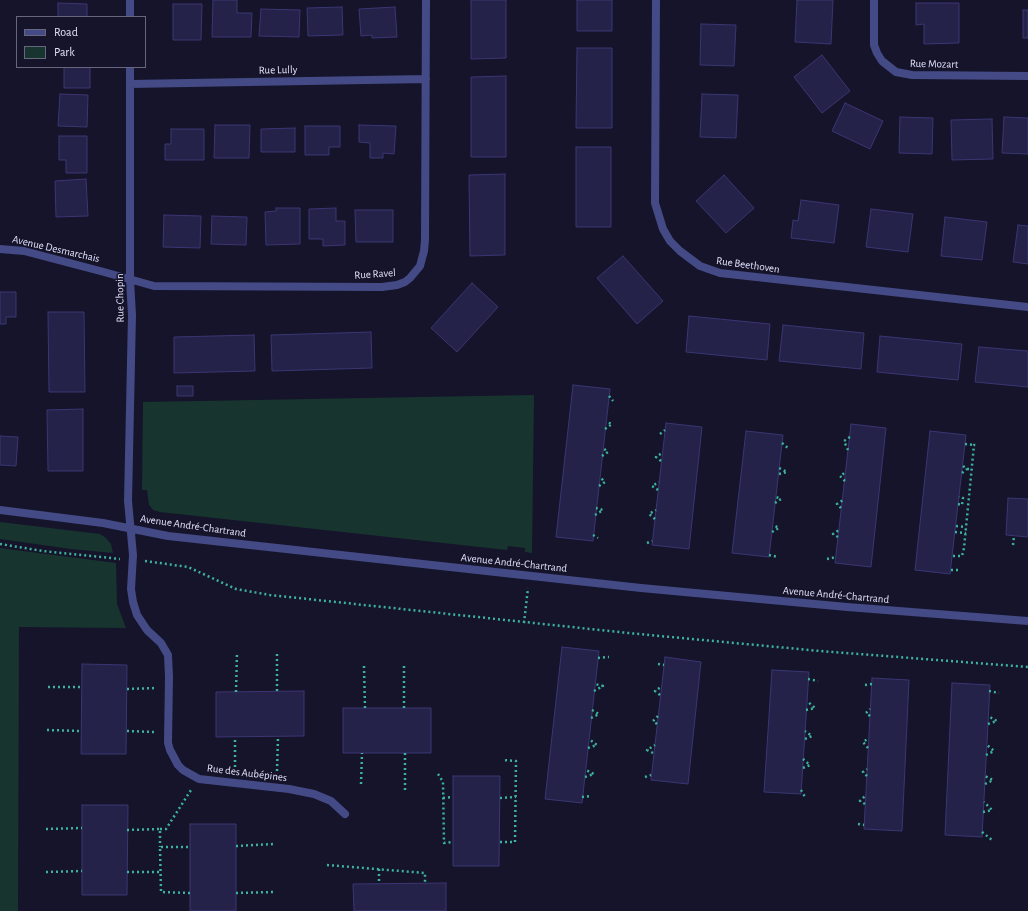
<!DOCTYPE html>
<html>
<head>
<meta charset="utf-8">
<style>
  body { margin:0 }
  #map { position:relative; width:1028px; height:911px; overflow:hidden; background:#15142a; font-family:"Alegreya Sans",sans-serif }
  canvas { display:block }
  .legend { position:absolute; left:16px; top:16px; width:130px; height:52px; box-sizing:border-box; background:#15142a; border:1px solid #66667e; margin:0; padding:5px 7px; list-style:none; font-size:12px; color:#e0e1fc }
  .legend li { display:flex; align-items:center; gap:8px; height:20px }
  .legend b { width:20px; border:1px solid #66667e }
</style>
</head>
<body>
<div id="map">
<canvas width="1028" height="911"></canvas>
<ul class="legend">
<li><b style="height:5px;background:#444a85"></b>Road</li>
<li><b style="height:11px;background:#18342f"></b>Park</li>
</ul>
</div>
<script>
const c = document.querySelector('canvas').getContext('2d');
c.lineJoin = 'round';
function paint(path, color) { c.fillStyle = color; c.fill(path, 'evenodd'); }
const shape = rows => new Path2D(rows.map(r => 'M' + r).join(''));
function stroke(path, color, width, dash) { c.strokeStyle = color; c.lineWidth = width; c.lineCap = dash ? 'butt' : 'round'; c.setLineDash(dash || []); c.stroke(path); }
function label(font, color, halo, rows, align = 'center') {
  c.font = font + ' "Alegreya Sans",sans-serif'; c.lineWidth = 3; c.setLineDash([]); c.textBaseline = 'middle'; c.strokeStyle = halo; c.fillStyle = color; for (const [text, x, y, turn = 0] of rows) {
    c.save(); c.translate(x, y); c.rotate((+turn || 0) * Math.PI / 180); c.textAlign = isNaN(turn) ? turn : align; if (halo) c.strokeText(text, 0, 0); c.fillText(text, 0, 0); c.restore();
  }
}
const green = shape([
  [534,395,532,553,525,552,525,548,508,546,507,550,160,512,153,510,149,505,147,490,142,490,143,402],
  [0,522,100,534,106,538,111,544,113,553,71,549,0,539],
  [0,548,116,563,117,604,126,628,19,627,18,911,0,911]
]);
const building = shape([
  [213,0,237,0,237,13,252,13,251,37,212,37,213,0],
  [471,0,506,0,506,58,471,59,471,0],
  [577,0,612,0,612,31,577,31,577,0],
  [797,0,833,0,831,44,795,42,797,0],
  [58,3,87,4,87,17,58,17,58,3],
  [916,3,959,3,959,43,924,44,924,24,916,25,916,3],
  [173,4,202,4,201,40,173,40,173,4],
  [342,7,343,35,308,36,307,8,342,7],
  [395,7,397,37,372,38,372,35,361,36,359,9,395,7],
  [261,9,300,10,299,37,259,36,261,9],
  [1023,10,1028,10,1028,38,1023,38,1023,10],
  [701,24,736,25,734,66,700,65,701,24],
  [577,48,612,48,612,128,576,128,577,48],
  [822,55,850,91,822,113,794,77,822,55],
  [64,67,90,67,90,88,64,88,64,67],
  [506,76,506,157,471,157,471,77,506,76],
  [60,94,88,95,87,127,58,126,60,94],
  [702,94,738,95,736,138,700,137,702,94],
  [845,103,883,121,870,149,832,131,845,103],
  [900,117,933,118,932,154,899,153,900,117],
  [1004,117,1028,118,1028,154,1002,153,1004,117],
  [992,119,993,159,952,160,951,120,992,119],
  [215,125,250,125,249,158,214,158,215,125],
  [359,125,396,126,394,154,383,153,383,158,370,158,370,143,359,142,359,125],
  [305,126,340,126,340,147,329,147,329,155,305,155,305,126],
  [295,128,295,152,261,152,261,129,295,128],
  [171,129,204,129,204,160,165,160,165,144,171,144,171,129],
  [59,136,87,136,87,173,66,173,66,160,59,160,59,136],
  [576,147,611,147,611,227,576,227,576,147],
  [505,174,505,255,470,256,469,175,505,174],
  [724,175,754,208,726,233,696,201,724,175],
  [86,179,88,216,56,217,55,181,86,179],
  [801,200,839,205,834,243,791,238,793,220,798,221,801,200],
  [276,208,300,208,300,244,266,245,265,212,276,211,276,208],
  [336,208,336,221,345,221,345,245,323,246,323,239,309,239,309,209,336,208],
  [871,209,913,214,908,252,866,247,871,209],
  [355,210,393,210,393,242,356,242,355,210],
  [164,215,201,216,200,248,163,247,164,215],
  [212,216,247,217,246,245,211,244,212,216],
  [945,217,987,222,982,260,941,256,945,217],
  [1018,225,1028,226,1028,264,1013,262,1018,225],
  [623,256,663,301,637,324,597,278,623,256],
  [472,283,498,307,457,352,431,328,472,283],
  [0,292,16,292,16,317,6,317,6,324,0,324,0,292],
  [48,312,84,312,85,392,49,392,48,312],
  [689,316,770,324,767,360,686,352,689,316],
  [783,325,864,333,861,369,779,361,783,325],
  [371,332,372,368,272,371,271,335,371,332],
  [254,335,255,371,174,373,174,337,254,335],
  [880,336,962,344,958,380,877,372,880,336],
  [979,347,1028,351,1028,387,975,382,979,347],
  [573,385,610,389,593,541,556,537,573,385],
  [177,386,193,386,193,396,177,396,177,386],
  [83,409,83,471,48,471,47,410,83,409],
  [666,423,702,427,689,549,652,545,666,423],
  [851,424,886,428,871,567,835,563,851,424],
  [746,431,783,435,769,557,732,553,746,431],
  [930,431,966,435,950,574,915,570,930,431],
  [0,436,18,437,16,466,0,465,0,436],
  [1008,498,1028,499,1028,537,1006,535,1008,498],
  [562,647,599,651,582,803,545,799,562,647],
  [665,657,701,662,688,784,651,780,665,657],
  [82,664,127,665,126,754,81,754,82,664],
  [772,670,809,672,801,794,764,792,772,670],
  [872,678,909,680,902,831,864,829,872,678],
  [952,683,990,685,982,837,945,835,952,683],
  [304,691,304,736,216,737,216,692,304,691],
  [343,708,431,708,431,753,343,753,343,708],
  [453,776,500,776,499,866,453,866,453,776],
  [82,805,128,805,127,895,82,895,82,805],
  [190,824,236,824,236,911,190,911,190,824],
  [446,883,446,911,354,911,353,884,446,883]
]);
const path = shape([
  [609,396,613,401],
  [605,429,612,424,606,422],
  [660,434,665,430],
  [782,443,788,448],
  [965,444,974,445],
  [848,450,844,441,850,437],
  [602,456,608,452,603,448],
  [661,461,656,457,662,453],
  [963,466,967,469,972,469],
  [962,473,967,469],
  [779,474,787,472,779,468],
  [845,481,840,476,846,472],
  [599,486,605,482,600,477],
  [658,490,652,486,659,482],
  [775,503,781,499,776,497],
  [958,504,962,505,963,498,959,497],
  [841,508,837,504,843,500],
  [595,515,603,510,596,508],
  [655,519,649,514,656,510],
  [956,526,966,527],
  [772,532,779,528,773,525],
  [955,532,966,533],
  [593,535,598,538],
  [838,537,833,534,839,530],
  [647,543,652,541],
  [0,544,43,551,120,559],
  [1013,545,1014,536],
  [769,555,778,557],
  [953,556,962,556,964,548,974,445,978,445],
  [827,559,836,557],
  [145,561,188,567,236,589,270,595,628,633,820,651,1028,667],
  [951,570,960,570],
  [524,623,528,588],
  [598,658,609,657],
  [658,664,664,665],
  [364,666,365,708],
  [404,666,404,708],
  [808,679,818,681],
  [865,685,872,684],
  [48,687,82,687],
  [127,689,156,688],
  [277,691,277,653],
  [594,691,603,686,595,684],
  [989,691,999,693],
  [236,692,237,652],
  [660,695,655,691,661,687],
  [806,710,815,708,807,701],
  [870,716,866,713,870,709],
  [591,718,599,714,592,710],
  [657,724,653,721,658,716],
  [988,724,997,721,988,716],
  [47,730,81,731],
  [127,731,154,732],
  [805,739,812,736,805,731],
  [588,748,597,745,589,739],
  [868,748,863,742,869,738],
  [405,753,405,790],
  [653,753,647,750,655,745],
  [986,755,994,751,987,745],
  [235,767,235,737],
  [803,768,810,765,803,759],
  [277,771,278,737],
  [438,774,443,782,444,843,453,842],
  [867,776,863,772,867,769],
  [585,777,594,774,586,770],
  [645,777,651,775],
  [361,784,362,753],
  [985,784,993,780,985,776],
  [801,790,805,797],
  [582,797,591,796],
  [443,798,453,797],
  [500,798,516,797],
  [865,804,860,801,866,795],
  [983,812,992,810,984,802],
  [858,824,864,825],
  [46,829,82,828],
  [160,829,166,829,191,790],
  [127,830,160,829,160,847],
  [982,832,992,840],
  [500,842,515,842,516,761,502,760],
  [236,846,274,844],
  [327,865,425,873,425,883],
  [379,869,379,884],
  [46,872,82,871],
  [127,872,160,872],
  [190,893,161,892,160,847,191,847],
  [236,893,275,892]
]);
const minor = shape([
  [130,0,130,17],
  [656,0,655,203,663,229,670,241,680,251,700,266,720,273,1028,307],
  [874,0,874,45,877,53,882,61,896,72,912,75,1028,76],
  [130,67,130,280,132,315,128,501,133,555,131,589,133,602,137,615,147,630,161,643,168,655,169,677,168,743,170,750,178,765,183,770,199,779,289,789,314,794,331,801,345,814],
  [130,84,426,79],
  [0,249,24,251,104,272,154,286,382,287,397,285,405,282,410,278,420,266,424,251,425,240,426,0],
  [0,510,103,523,168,536,641,588,847,607,1028,621]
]);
const streetNames = [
  ["Rue Mozart",934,64,1],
  ["Rue Lully",278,70,-1],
  ["Avenue Desmarchais",56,249,13],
  ["Rue Beethoven",748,265,8],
  ["Rue Ravel",375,274,-4],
  ["Rue Chopin",120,298,-91],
  ["Avenue André-Chartrand",193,526,8],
  ["Avenue André-Chartrand",514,563,6],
  ["Avenue André-Chartrand",836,595,5],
  ["Rue des Aubépines",247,773,7]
];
paint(green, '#18342f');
paint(building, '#25224a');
stroke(building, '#3a3673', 1);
stroke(path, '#3db39d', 2.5, [2, 3]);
stroke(minor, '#444a85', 8);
label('11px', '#e0e1fc', '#15142a', streetNames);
</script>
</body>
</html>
